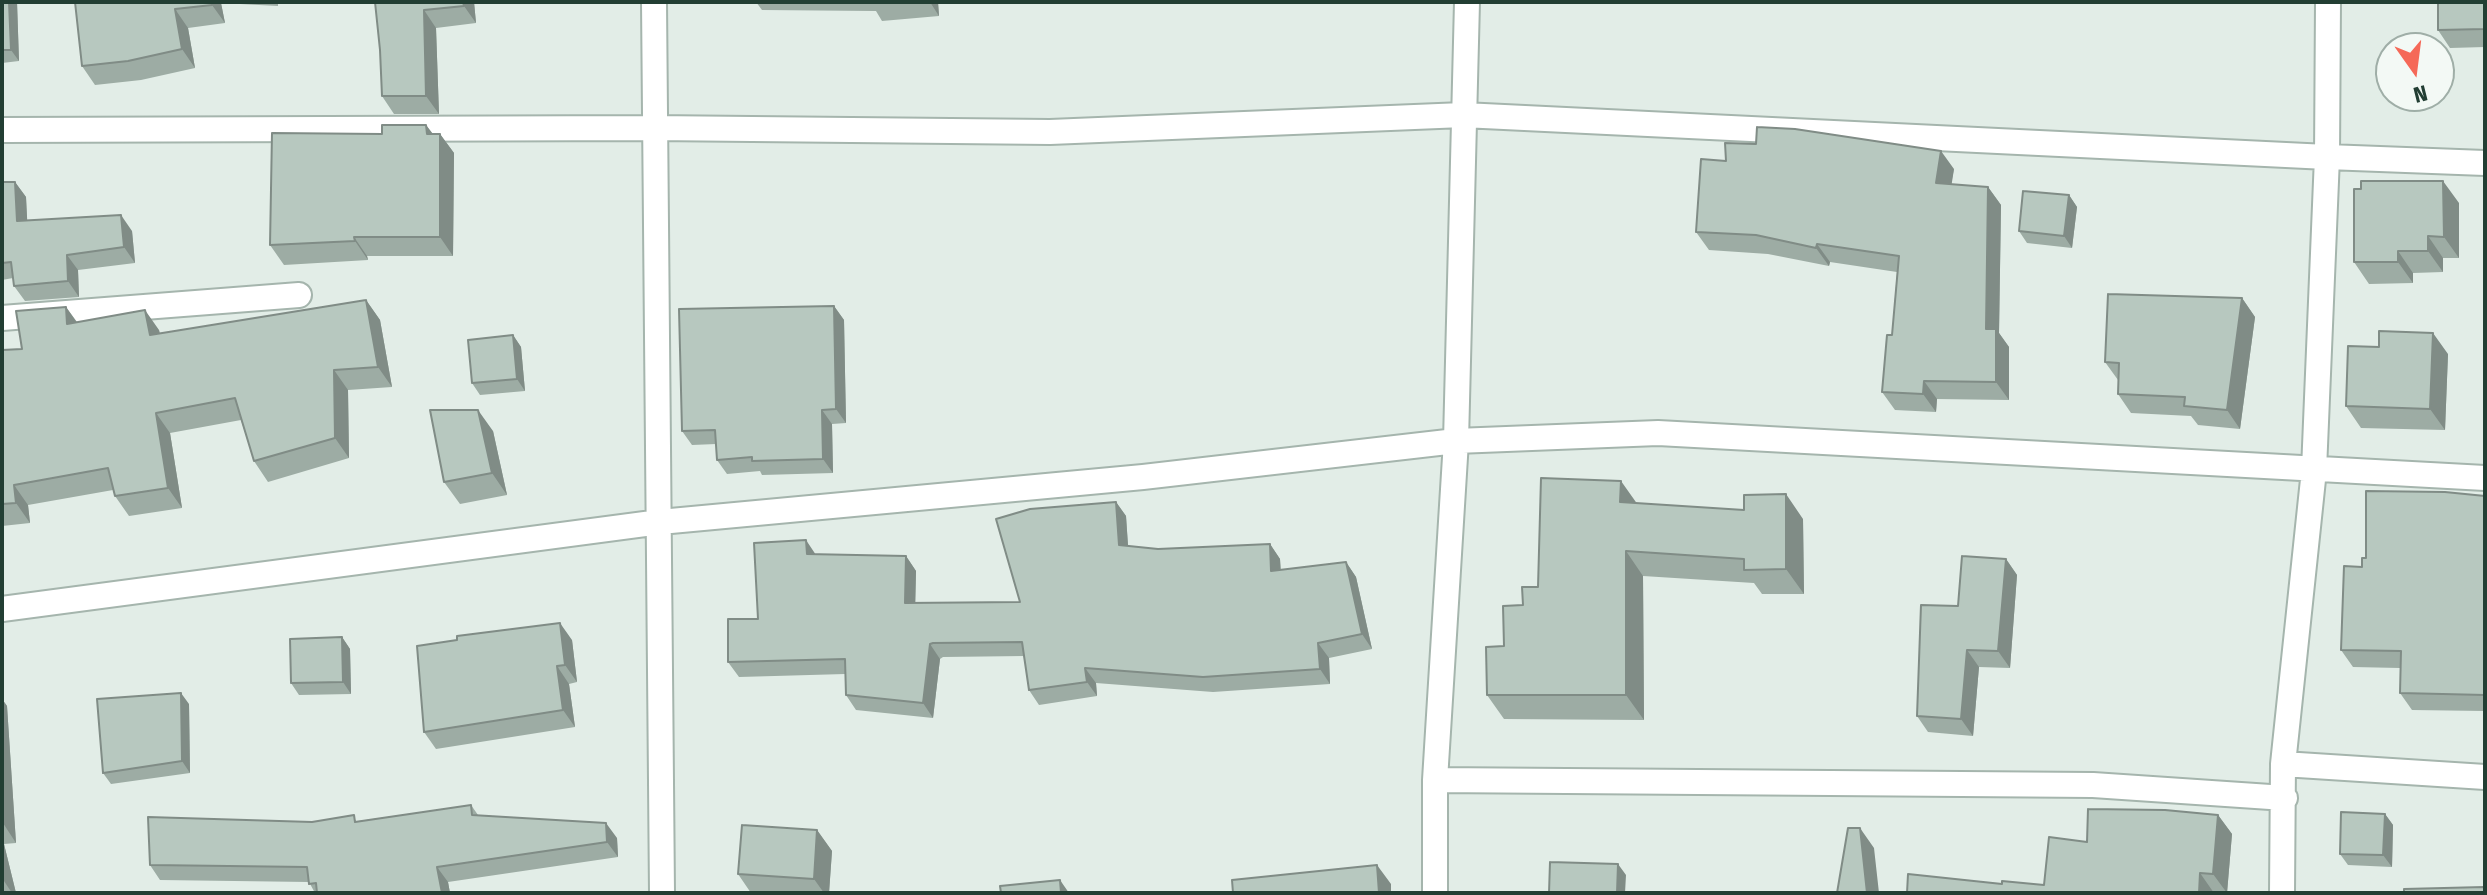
<!DOCTYPE html>
<html>
<head>
<meta charset="utf-8">
<style>
  body { margin:0 }
  #map { position:relative; width:2487px; height:895px; overflow:hidden; background:#e2ede7; font-family:"Fira Sans Condensed",sans-serif }
  canvas { display:block }
  .frame { position:absolute; inset:0; border:4px solid #223e33; pointer-events:none }
  .north { position:absolute; left:2375px; top:32px; width:80px; height:80px; box-sizing:border-box; background:#f3f9f5; border:2px solid #9faea7; border-radius:50%; rotate:166deg; font-size:22px; font-weight:700; line-height:32px; text-align:center; color:#223e33 }
  .north::after { content:''; display:block; margin:auto; width:28px; height:36px; background:#f56958; clip-path:polygon(50% 0,100% 100%,50% 72%,0 100%) }
</style>
</head>
<body>
<div id="map">
<canvas width="2487" height="895"></canvas>
<div class="frame"></div>
<div class="north">N</div>
</div>
<script>
const c = document.querySelector('canvas').getContext('2d');
c.lineJoin = 'round';
const shape = rows => new Path2D(rows.map(r => 'M' + r).join(''));
function stroke(path, color, width, dash) { c.strokeStyle = color; c.lineWidth = width; c.lineCap = dash ? 'butt' : 'round'; c.setLineDash(dash || []); c.stroke(path); }
function paint(path, color) { c.fillStyle = color; c.fill(path, 'evenodd'); }
const minor = shape([
  [654,2,662,893],
  [2,130,653,128,1050,132,1463,115,2327,157,2485,163],
  [2,318,299,295],
  [2,609,660,522,1143,477,1456,441,1658,433,2485,478],
  [2283,764,2485,777],
  [1435,780,2093,785,2285,798],
  [1435,893,1435,780,1456,441,1467,2],
  [2282,893,2283,764,2314,470,2327,157,2328,2]
]);
const wall = shape([
  [2,2,17,2,19,61,2,63],
  [75,2,278,2,278,6,221,3,225,23,188,28,195,68,141,80,95,85,82,66],
  [375,2,474,2,476,23,436,28,439,114,394,114,382,96,380,50],
  [756,2,938,2,939,16,882,21,876,11,762,10],
  [2485,2,2485,47,2450,48,2438,30],
  [426,125,433,134,440,134,454,153,453,256,367,256,368,260,284,265,270,245,382,134],
  [1954,169,1951,184,1988,187,2001,205,1999,333,2009,347,2009,400,1937,399,1936,412,1895,410,1882,392,1892,335,1897,272,1830,262,1829,266,1768,254,1709,250,1696,232],
  [2,182,15,182,26,197,27,220,132,231,135,263,78,270,79,297,25,301,14,286,13,278,2,280],
  [2361,189,2459,203,2459,258,2443,258,2443,272,2413,273,2413,283,2369,284,2354,262],
  [2069,195,2077,207,2072,248,2027,243,2019,231],
  [2242,298,2255,317,2240,429,2198,425,2191,416,2131,413,2118,394,2118,380,2105,362],
  [366,300,380,320,392,387,348,390,349,458,268,482,254,461,241,420,170,433,182,508,129,516,115,496,113,490,28,505,30,523,2,526,2,350,22,349,66,307,77,322,159,330,160,334],
  [834,306,844,320,846,423,832,424,833,473,762,475,760,471,727,474,717,460,716,444,692,445,682,431],
  [513,335,521,347,525,391,480,395,472,383],
  [2448,354,2445,430,2361,428,2346,406],
  [493,431,507,495,460,504,444,482],
  [2485,496,2485,711,2412,710,2400,693,2400,668,2353,667,2341,650,2362,567],
  [1116,502,1126,516,1128,546,1158,549,1270,544,1280,559,1281,570,1346,562,1356,577,1372,649,1329,658,1330,684,1213,692,1096,683,1097,696,1039,705,1029,690,1024,656,943,657,940,659,933,718,856,710,846,695,845,674,739,677,728,662,758,619,815,554,906,556,916,571,915,603,1020,602],
  [1637,504,1803,519,1804,594,1762,594,1754,583,1643,576,1644,720,1504,719,1487,695,1504,646,1523,605,1538,587],
  [2006,559,2017,575,2010,668,1979,667,1973,736,1928,732,1917,716,1958,606],
  [342,637,350,649,351,694,299,695,291,683],
  [572,640,577,682,569,684,575,727,436,749,424,732],
  [2,699,7,706,16,843,4,844,16,893,2,893],
  [189,704,190,773,111,784,103,773],
  [471,805,478,815,617,838,618,857,448,882,450,893,315,893,309,882,160,880,150,865,359,821],
  [2385,814,2393,825,2392,867,2348,865,2340,854],
  [2218,815,2232,834,2227,893,1907,893,2002,884,2044,885,2087,842],
  [817,830,832,851,829,893,751,893,738,874]
]);
const shadedWall = shape([
  [9,2,17,2,19,61,11,50],
  [211,2,221,3,225,23,212,5],
  [463,2,474,2,476,23,464,6],
  [930,2,938,2,939,16],
  [175,9,188,28,195,68,182,49],
  [424,10,436,28,439,114,426,96],
  [426,125,440,144,427,134],
  [440,134,454,153,453,256,440,237],
  [1941,151,1954,169,1949,201,1936,183],
  [2443,181,2459,203,2459,258,2444,237],
  [15,182,26,197,28,236,17,221],
  [1988,187,2001,205,1999,333,2009,347,2009,400,1996,382,1986,329],
  [2069,195,2077,207,2072,248,2064,236],
  [121,215,132,231,135,263,124,247],
  [2428,236,2443,258,2443,272,2428,251],
  [354,237,367,256,368,260,355,241],
  [1817,244,1830,262,1829,266,1816,248],
  [2398,251,2413,273,2413,283,2398,262],
  [67,255,78,270,79,297,68,281],
  [2242,298,2255,317,2240,429,2227,410],
  [366,300,380,320,392,387,378,367],
  [834,306,844,320,846,423,836,409],
  [66,307,80,327,67,324],
  [145,310,159,330,164,355,150,335],
  [2433,333,2448,354,2445,430,2430,409],
  [513,335,521,347,525,391,517,379],
  [334,370,348,390,349,458,335,438],
  [1924,381,1937,399,1936,412,1923,394],
  [478,410,493,431,507,495,492,473],
  [822,410,832,424,833,473,823,459],
  [156,413,170,433,182,508,168,488],
  [1621,481,1638,505,1620,502],
  [14,485,28,505,30,523,16,503],
  [1786,494,1803,519,1804,594,1786,569],
  [1116,502,1126,516,1129,560,1119,545],
  [806,540,816,555,807,554],
  [1270,544,1280,559,1281,586,1271,571],
  [1626,551,1643,576,1644,720,1626,695],
  [906,556,916,571,915,618,905,603],
  [2006,559,2017,575,2010,668,1998,651],
  [1346,562,1356,577,1372,649,1362,634],
  [560,623,572,640,577,682,565,665],
  [342,637,350,649,351,694,343,682],
  [1318,643,1329,658,1330,684,1320,669],
  [930,644,940,659,933,718,923,703],
  [1967,650,1979,667,1973,736,1961,719],
  [557,666,569,684,575,727,563,710],
  [1085,668,1096,683,1097,696,1087,682],
  [181,693,189,704,190,773,182,761],
  [2,699,7,706,16,843,3,823],
  [2385,814,2393,825,2392,867,2383,855],
  [2218,815,2232,834,2227,893,2213,874],
  [606,823,617,838,618,857,607,842],
  [1860,828,1874,848,1879,893,1867,893],
  [817,830,832,851,829,893,824,893,814,879],
  [2,842,4,844,16,893,12,893,4,881,2,872],
  [1618,864,1626,875,1625,893,1617,893],
  [1377,865,1391,884,1391,893,1379,893],
  [437,867,448,882,450,893,442,893],
  [2200,873,2214,893,2199,893],
  [1060,880,1069,893,1061,893]
]);
const building = shape([
  [2,2,9,2,11,50,2,50,2,2],
  [75,2,211,2,212,5,175,9,182,49,128,61,82,66,75,2],
  [375,2,463,2,464,6,424,10,426,96,382,96,380,50,375,2],
  [2438,2,2485,2,2485,29,2438,30,2438,2],
  [382,125,426,125,427,134,440,134,440,237,354,237,355,241,270,245,272,133,382,134,382,125],
  [1757,127,1795,129,1941,151,1936,183,1988,187,1986,329,1996,329,1996,382,1924,381,1923,394,1882,392,1887,335,1892,335,1899,256,1817,244,1816,248,1756,235,1696,232,1701,159,1726,161,1725,143,1756,144,1757,127],
  [2361,181,2443,181,2444,237,2428,236,2428,251,2398,251,2398,262,2354,262,2354,189,2361,189,2361,181],
  [2,182,15,182,17,221,121,215,124,247,67,255,68,281,14,286,11,262,2,263,2,182],
  [2023,191,2069,195,2064,236,2019,231,2023,191],
  [2108,294,2242,298,2227,410,2184,406,2185,397,2118,394,2119,363,2105,362,2108,294],
  [366,300,378,367,334,370,335,438,254,461,235,398,156,413,168,488,115,496,108,468,14,485,16,503,2,504,2,350,22,349,16,311,66,307,67,324,145,310,150,335,366,300],
  [834,306,836,409,822,410,823,459,752,461,752,457,717,460,715,430,682,431,679,309,834,306],
  [2379,331,2433,333,2430,409,2346,406,2348,346,2379,347,2379,331],
  [513,335,517,379,472,383,468,340,513,335],
  [430,410,478,410,492,473,444,482,430,410],
  [1541,478,1621,481,1620,502,1744,510,1744,495,1786,494,1786,569,1744,570,1744,559,1626,551,1626,695,1487,695,1486,647,1504,646,1503,606,1523,605,1522,587,1538,587,1541,478],
  [2366,491,2445,492,2485,496,2485,695,2400,693,2401,651,2341,650,2344,566,2362,567,2362,558,2366,558,2366,491],
  [1116,502,1119,545,1158,549,1270,544,1271,571,1346,562,1362,634,1318,643,1320,669,1203,677,1085,668,1087,682,1029,690,1022,642,933,643,930,644,923,703,846,695,845,659,728,662,728,619,758,619,754,543,806,540,807,554,906,556,905,603,1020,602,996,519,1030,509,1116,502],
  [1962,556,2006,559,1998,651,1967,650,1961,719,1917,716,1921,605,1958,606,1962,556],
  [560,623,565,665,557,666,563,710,424,732,417,646,457,640,457,636,560,623],
  [342,637,343,682,291,683,290,639,342,637],
  [181,693,182,761,103,773,97,699,181,693],
  [471,805,472,815,606,823,607,842,437,867,442,893,317,893,316,883,309,884,307,867,150,865,148,817,312,822,354,815,355,822,471,805],
  [2088,809,2165,810,2218,815,2213,874,2200,873,2199,893,1907,893,1908,874,2002,884,2002,881,2044,885,2049,837,2087,842,2088,809],
  [2341,812,2385,814,2383,855,2340,854,2341,812],
  [742,825,817,830,814,879,738,874,742,825],
  [1848,828,1860,828,1867,893,1837,893,1848,828],
  [1550,862,1618,864,1617,893,1549,893,1550,862],
  [1377,865,1379,893,1233,893,1232,880,1377,865],
  [1060,880,1061,893,1001,893,1000,886,1060,880],
  [2484,887,2484,893,2404,893,2404,889,2484,887]
]);
stroke(minor, '#a5b5ad', 28);
stroke(minor, '#fff', 24);
paint(wall, '#9daca4');
paint(shadedWall, '#808c86');
paint(building, '#b7c8bf');
stroke(building, '#808c86', 2);
</script>
</body>
</html>
